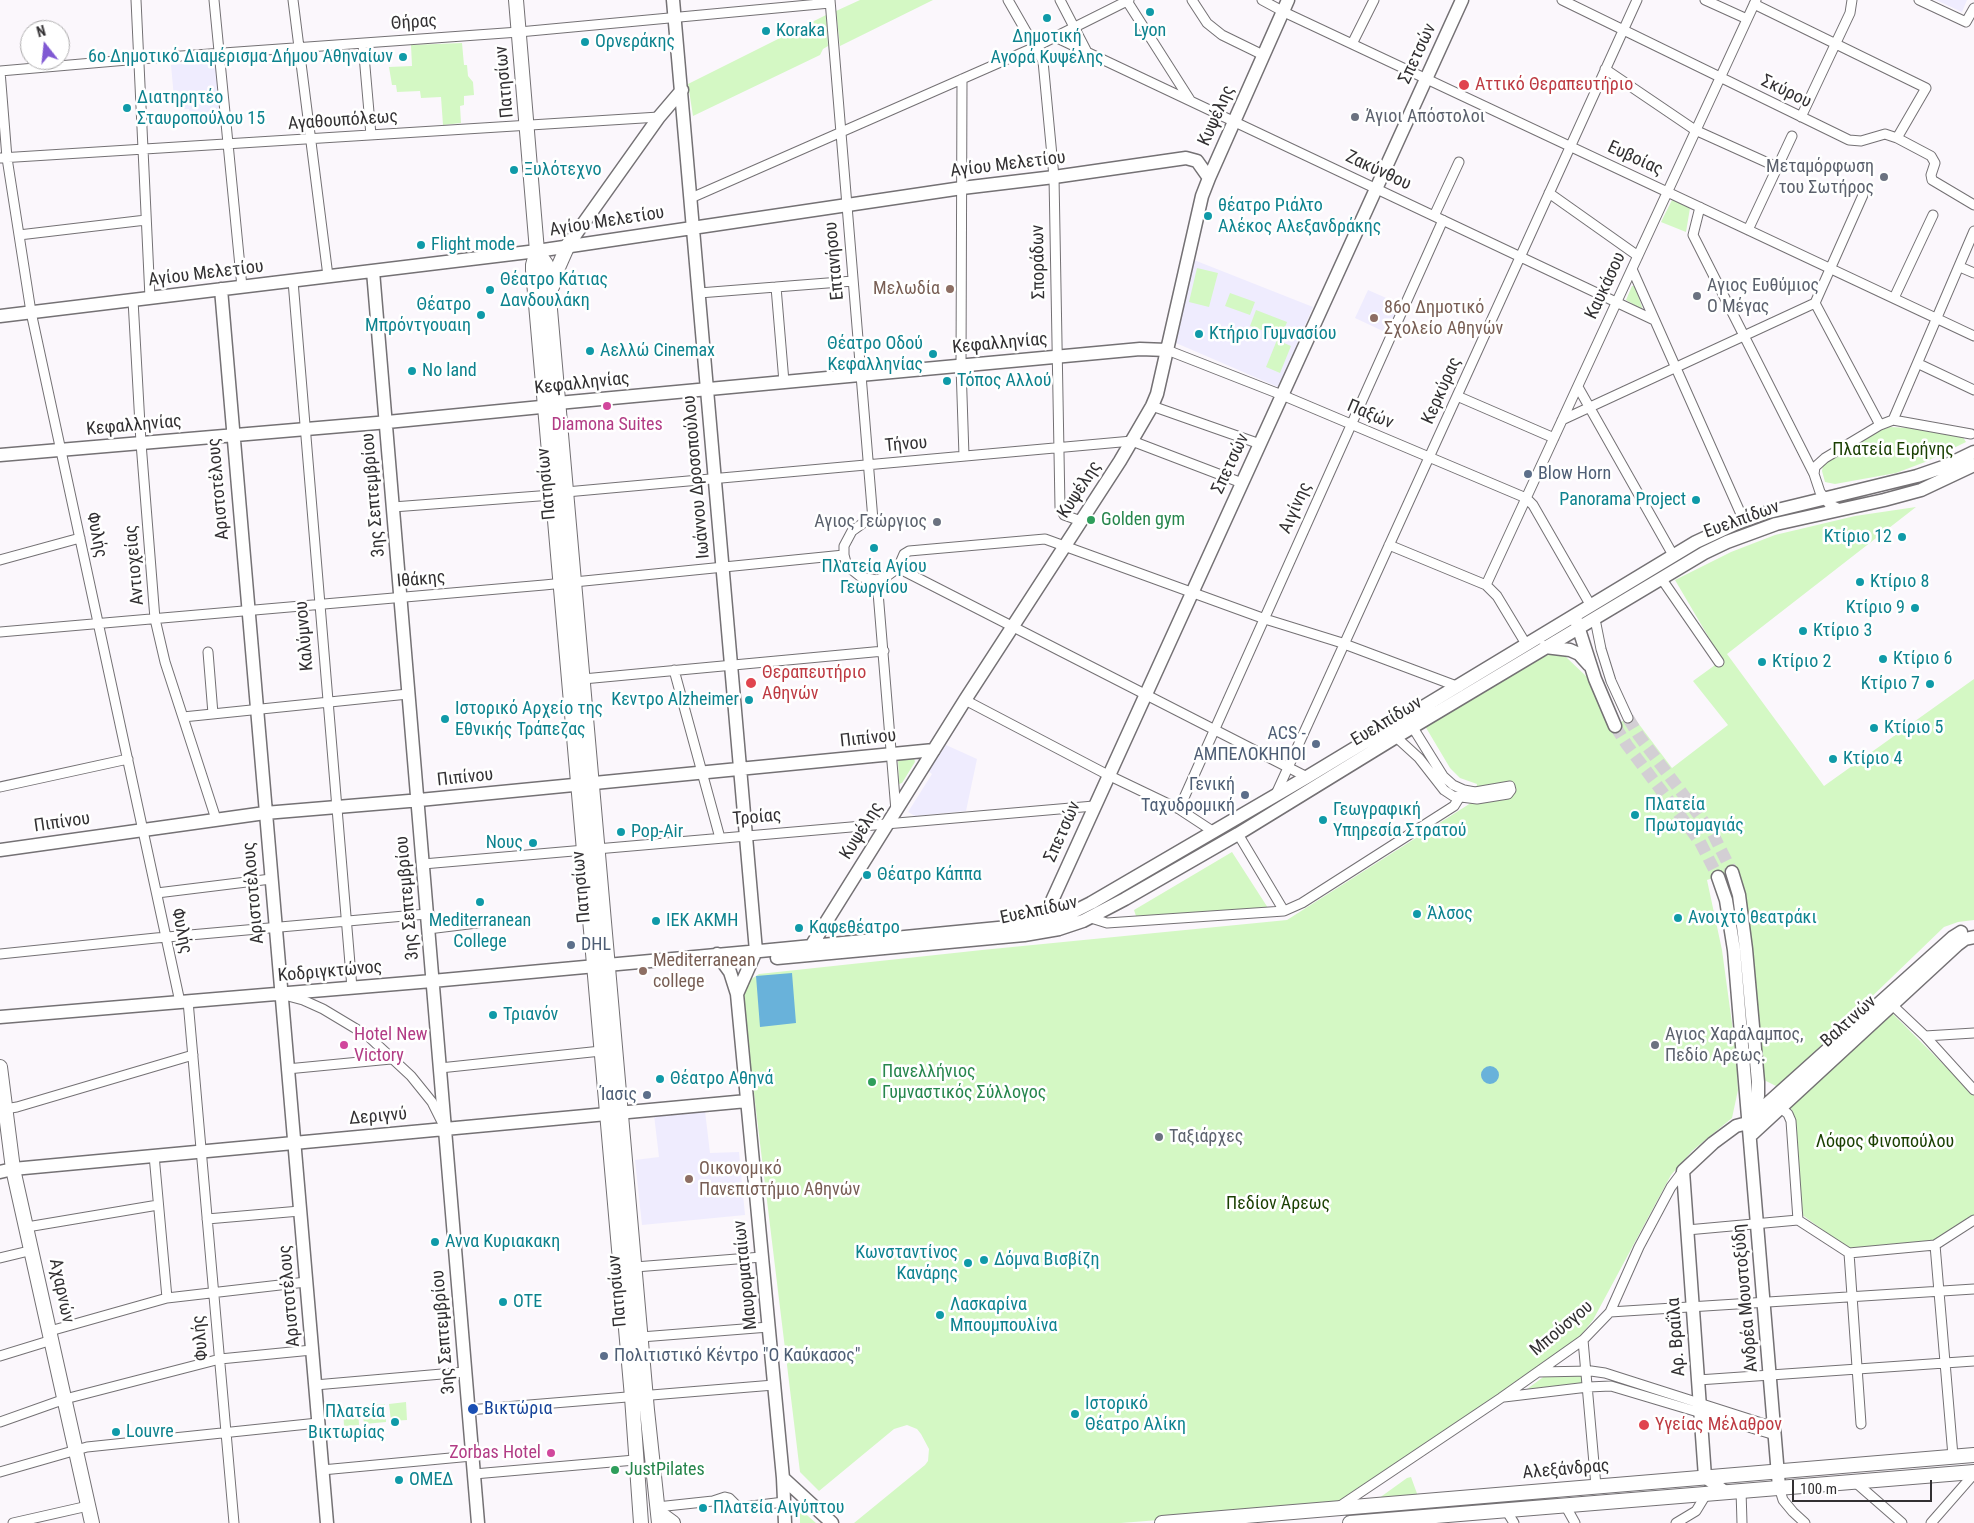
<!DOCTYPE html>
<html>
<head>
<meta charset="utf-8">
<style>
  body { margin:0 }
  #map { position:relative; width:1974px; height:1523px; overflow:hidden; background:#fbf7fc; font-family:"Roboto Condensed",sans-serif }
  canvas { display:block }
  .north { position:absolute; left:20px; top:20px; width:50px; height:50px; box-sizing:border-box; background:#fff; border:1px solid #adacad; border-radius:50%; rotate:344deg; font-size:14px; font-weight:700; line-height:20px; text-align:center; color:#323032 }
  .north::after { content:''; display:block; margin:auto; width:18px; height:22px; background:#8059d3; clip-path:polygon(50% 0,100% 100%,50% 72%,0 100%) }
  .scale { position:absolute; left:1792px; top:1480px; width:140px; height:22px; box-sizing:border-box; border:2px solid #323032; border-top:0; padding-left:6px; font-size:15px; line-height:18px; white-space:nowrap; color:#323032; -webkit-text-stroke:4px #fff; paint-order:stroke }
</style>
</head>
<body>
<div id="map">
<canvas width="1974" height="1523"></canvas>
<div class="north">N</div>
<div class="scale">100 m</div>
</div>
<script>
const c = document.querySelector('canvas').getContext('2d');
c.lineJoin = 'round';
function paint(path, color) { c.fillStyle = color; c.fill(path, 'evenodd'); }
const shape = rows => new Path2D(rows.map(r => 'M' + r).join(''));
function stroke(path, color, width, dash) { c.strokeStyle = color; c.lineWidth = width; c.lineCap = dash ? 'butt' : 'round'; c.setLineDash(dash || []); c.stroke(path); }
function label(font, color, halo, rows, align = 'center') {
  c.font = font + ' "Roboto Condensed",sans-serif'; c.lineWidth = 5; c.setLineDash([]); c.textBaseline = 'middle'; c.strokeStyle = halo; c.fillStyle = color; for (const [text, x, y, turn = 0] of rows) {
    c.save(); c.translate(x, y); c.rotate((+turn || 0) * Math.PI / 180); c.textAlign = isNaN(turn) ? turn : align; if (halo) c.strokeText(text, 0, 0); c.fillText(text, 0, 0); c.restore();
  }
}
const education = shape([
  [1936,0,1967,0,1962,12],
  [205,62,205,64,210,63,210,66,216,65,221,120,191,124,189,109,175,109,171,65],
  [1194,260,1313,307,1278,387,1176,343],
  [1368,290,1400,304,1387,333,1355,318],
  [946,745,977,759,966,811,915,816,908,812,932,774,928,771],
  [705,1111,710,1153,739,1152,745,1215,642,1225,635,1160,659,1157,654,1115]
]);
const green = shape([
  [860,0,933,0,840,46,836,11],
  [826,15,828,46,823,49,820,55,693,116,688,84],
  [462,43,464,65,467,65,468,76,473,82,474,95,464,96,464,105,460,106,461,123,443,125,441,97,421,98,420,91,397,92,396,85,392,85,389,67,412,66,411,45],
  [1672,200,1690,208,1686,232,1661,222],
  [1197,268,1218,273,1209,307,1189,302],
  [1632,286,1635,286,1643,310,1626,300],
  [1230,293,1255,302,1250,315,1225,306],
  [1256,310,1287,322,1281,337,1250,326],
  [1277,340,1291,346,1280,373,1266,367],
  [1890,427,1910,428,1963,437,1966,442,1925,462,1896,473,1835,484,1825,482,1822,471,1823,465,1827,462,1875,432],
  [1916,507,1727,654,1824,786,1974,679,1974,920,1958,922,1944,927,1778,1087,1764,1080,1748,916,1744,893,1737,870,1707,880,1722,950,1736,1053,1738,1090,1732,1118,1692,1151,1671,1175,1593,1320,1577,1340,1335,1506,1121,1523,854,1523,925,1465,928,1461,929,1449,921,1434,917,1429,907,1425,894,1429,819,1491,800,1472,742,995,748,982,753,978,759,974,982,950,1287,920,1474,801,1477,784,1460,778,1450,768,1425,726,1536,660,1551,654,1566,657,1587,677,1610,729,1632,715,1672,768,1728,725,1693,681,1722,660,1675,580,1731,552,1775,535,1855,516],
  [914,758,915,762,902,783,899,784,898,759],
  [1232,852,1268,908,1136,916,1134,910],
  [1891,1012,1974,1095,1974,1216,1935,1242,1850,1250,1801,1214,1793,1112,1789,1105],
  [1582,1374,1584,1385,1523,1392,1546,1375],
  [406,1402,407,1420,391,1421,389,1404],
  [385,1404,386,1422,364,1424,362,1406],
  [358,1406,359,1425,344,1426,343,1407],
  [1411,1477,1419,1499,1375,1501,1407,1478],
  [800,1509,816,1523,800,1523]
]);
const water = shape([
  [792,973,796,1023,760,1027,756,976],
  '1481 1075a9 9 0 1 1 18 0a9 9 0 1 1-18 0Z'
]);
const secondaryTunnel = shape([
  [1628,718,1639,736,1713,834,1732,872],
  [1615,726,1627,745,1700,842,1718,877]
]);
const street = shape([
  [136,0,150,298],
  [214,0,242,287],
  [293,0,328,276],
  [830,0,873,520,866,521,852,531,844,546,844,555,847,566,861,577,877,580,887,576,898,568,904,554,909,551,1045,539,1265,619,1339,642,1459,687],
  [1008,0,1043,61,1054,177,1060,507,1064,515,1081,521],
  [1060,0,1087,52],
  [1192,0,1207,23,1222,35,1263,55],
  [1262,0,1286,13,1974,336],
  [1562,0,1849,140,1861,141,1885,134,1897,138,1931,156,1935,163,1931,175,1932,180,1974,205],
  [1705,0,1747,19],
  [1919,0,1966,22,1974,8],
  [1127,1,1190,100],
  [1754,4,1926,88,1897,138],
  [1055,37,1654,320],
  [363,44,371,135],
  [1352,44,1374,0],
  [1605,69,1695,130,1777,167],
  [0,71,7,158,31,312,180,1002],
  [0,71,139,59,519,32,830,3],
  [962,79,961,366,964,456],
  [1801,117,1850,13,1852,0],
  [0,158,659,117],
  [1549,193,1638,256],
  [691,198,1035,47,1129,0],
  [1700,207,1693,235,1814,474,1820,492,1829,504,1840,509],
  [1434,216,1459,162],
  [1748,230,1792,136],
  [19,235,146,220],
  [1960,267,1974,273],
  [1632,269,1744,521],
  [293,281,352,988],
  [776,287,784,382],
  [699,293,853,281],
  [1894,298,1933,215],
  [133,300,141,443,155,619,165,662,216,819],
  [1815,303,1880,425],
  [1167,350,1282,395,1526,498,1533,505,1591,606],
  [1919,364,1974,390],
  [1578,387,1673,555],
  [1457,396,1554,438],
  [1152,406,1260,444],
  [1562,420,1815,303,1863,195],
  [1893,420,1974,231],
  [1814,474,1815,467,1825,458,1880,425,1893,420,1971,434],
  [566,492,1132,441,1242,483],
  [393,507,552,495],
  [1389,545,1486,585,1497,596,1526,644],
  [0,560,80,538],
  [898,568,1307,777],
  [1661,578,1719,662],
  [877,580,896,811],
  [1486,585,1756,0],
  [1596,624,1601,649,1611,681,1628,718],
  [0,632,544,585,844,555],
  [208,652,213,714],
  [674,670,720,838],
  [583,679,884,651],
  [965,700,1108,775,1179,809,1214,832],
  [183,717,408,694],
  [1396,737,1419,758,1444,790,1453,796,1477,799,1508,794,1511,790,1510,786,1475,792,1464,790,1453,785,1443,776,1410,723],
  [0,787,128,759],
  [1276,794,1637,0],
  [1179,809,1443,220],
  [1238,834,1284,911],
  [423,864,1094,806],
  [157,893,271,879],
  [1091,918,1107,923,1284,911,1302,903,1454,806,1464,790],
  [428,929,485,922],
  [0,954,156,938,427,914],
  [288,996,303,1000,323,1009,368,1036,411,1076,432,1102,442,1122],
  [188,1001,234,1523],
  [1889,1002,1925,1036,1974,1090],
  [1925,1036,1974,1033],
  [440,1068,601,1051],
  [287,1069,391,1059],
  [1781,1108,1788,1114,1791,1121,1798,1220],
  [5,1109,17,1107,193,1055],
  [154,1155,167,1298],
  [207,1219,300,1211],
  [27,1227,158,1205],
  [1687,1230,1798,1220,1849,1253,1935,1245,1974,1220],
  [1935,1245,1953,1456],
  [1849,1253,1861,1424],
  [0,1258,33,1250],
  [635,1267,762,1257],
  [1610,1312,1974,1289],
  [50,1331,167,1298,306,1282],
  [641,1337,769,1327],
  [1583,1340,1596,1486],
  [0,1356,52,1340],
  [1538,1372,1591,1371,1605,1373,1774,1427],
  [1698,1380,1974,1361],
  [315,1385,465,1372],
  [1504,1397,1588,1387,1611,1386,1775,1435],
  [468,1410,774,1385],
  [0,1422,65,1399,220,1359,312,1350],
  [322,1470,472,1456],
  [0,1472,87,1447,318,1423],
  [474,1474,635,1460],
  [1854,1481,1902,1523],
  [1779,1487,1783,1500,1793,1512,1805,1523],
  [1741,1490,1742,1523],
  [1565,1505,1575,1523],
  [1340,1506,1501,1398,1583,1340,1610,1312,1639,1247,1671,1187,1683,1171],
  [657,1507,713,1501,725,1497,729,1498,737,1506,743,1507,784,1502],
  [1506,1510,1514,1523],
  [13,1523,88,1506],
  [1676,1523,1696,1511,1707,1493],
  [1931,1523,1974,1474]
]);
const secondary = shape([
  [673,0,756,951,737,994],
  [568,245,659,117,682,90],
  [373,271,478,1523],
  [221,289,327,1523],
  [0,316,537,251,962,188,1054,177,1186,158,1197,161,1209,178],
  [0,455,377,423,541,407,558,403,1140,349,1167,350],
  [1576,620,1595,679,1615,726],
  [1545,647,1570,650,1579,654,1589,665],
  [0,850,265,813,409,801,934,750],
  [1732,872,1739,895,1746,949,1758,1082,1758,1096,1749,1119],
  [1718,877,1726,900,1734,950,1779,1487],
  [1038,925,1045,916,1462,0],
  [808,951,965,700,1120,461,1152,406,1157,394,1202,196,1209,178,1288,0],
  [717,954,730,972,737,994,783,1478,785,1523],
  [777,958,1024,935,1059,929,1083,921,1125,899,1238,834,1396,737,1704,553,1727,542,1776,524,1884,500,1921,490,1974,465],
  [0,1017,432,981,760,951,1029,925,1054,919,1067,915,1091,903,1307,777,1696,542,1737,523,1765,513,1917,476,1943,467,1974,452],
  [1748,1121,1953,937,1961,932],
  [1750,1136,1957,945,1965,939,1974,937],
  [0,1172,13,1169,747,1101],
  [783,1478,832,1523],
  [1724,1491,1705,1477,1683,1171,1713,1143,1736,1126,1770,1117]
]);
const primary = shape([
  [516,0,537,251,533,265,533,270,632,1397,641,1523],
  [537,251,546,264,647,1410,659,1523],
  [552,287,557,270,568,245],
  [0,1067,13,1169,92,1523],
  [658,1512,673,1523],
  [1162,1523,1974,1455],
  [1350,1523,1974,1472]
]);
const markers = [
  [1150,12,5,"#0f9aa8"],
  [1047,18,5,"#0f9aa8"],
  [766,31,5,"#0f9aa8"],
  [585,42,5,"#0f9aa8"],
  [403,57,5,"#0f9aa8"],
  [1464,85,6,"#e0444e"],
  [127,108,5,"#0f9aa8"],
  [1355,117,5,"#6b7280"],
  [514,170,5,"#0f9aa8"],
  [1884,177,5,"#6b7280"],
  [1208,216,5,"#0f9aa8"],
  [421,245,5,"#0f9aa8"],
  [950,289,5,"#8d6e63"],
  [490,290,5,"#0f9aa8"],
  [1697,296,5,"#6b7280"],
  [481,315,5,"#0f9aa8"],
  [1374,318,5,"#8d6e63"],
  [1199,334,5,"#0f9aa8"],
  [590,351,5,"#0f9aa8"],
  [933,354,5,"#0f9aa8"],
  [412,371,5,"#0f9aa8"],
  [947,381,5,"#0f9aa8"],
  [607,406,5,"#d1479c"],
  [1528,474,5,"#5c6f8a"],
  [1696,500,5,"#0f9aa8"],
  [1091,520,5,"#2e9e5b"],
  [937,522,5,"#6b7280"],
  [1902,537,5,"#0f9aa8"],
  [874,548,5,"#0f9aa8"],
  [1860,582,5,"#0f9aa8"],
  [1915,608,5,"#0f9aa8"],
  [1803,631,5,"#0f9aa8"],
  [1883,659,5,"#0f9aa8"],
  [1762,662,5,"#0f9aa8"],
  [751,683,6,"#e0444e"],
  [1930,684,5,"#0f9aa8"],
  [749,700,5,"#0f9aa8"],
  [445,719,5,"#0f9aa8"],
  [1874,728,5,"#0f9aa8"],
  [1316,744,5,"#5c6f8a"],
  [1833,759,5,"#0f9aa8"],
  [1245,795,5,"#5c6f8a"],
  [1635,815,5,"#0f9aa8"],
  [1323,820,5,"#0f9aa8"],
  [621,832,5,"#0f9aa8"],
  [533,843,5,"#0f9aa8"],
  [867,875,5,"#0f9aa8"],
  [480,902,5,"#0f9aa8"],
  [1417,914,5,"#0f9aa8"],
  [1678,918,5,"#0f9aa8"],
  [656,921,5,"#0f9aa8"],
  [799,928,5,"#0f9aa8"],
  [571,945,5,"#5c6f8a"],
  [643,971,5,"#8d6e63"],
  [493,1015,5,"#0f9aa8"],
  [344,1045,5,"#d1479c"],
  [1655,1045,5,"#6b7280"],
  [660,1079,5,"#0f9aa8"],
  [872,1082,5,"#2e9e5b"],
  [647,1095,5,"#5c6f8a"],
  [1159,1137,5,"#6b7280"],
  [689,1179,5,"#8d6e63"],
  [435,1242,5,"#0f9aa8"],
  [984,1260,5,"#0f9aa8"],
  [968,1263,5,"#0f9aa8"],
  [503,1302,5,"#0f9aa8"],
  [940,1315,5,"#0f9aa8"],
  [604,1356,5,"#5c6f8a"],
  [473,1409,6,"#1a4fb4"],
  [1075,1414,5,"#0f9aa8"],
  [395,1422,5,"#0f9aa8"],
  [1644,1425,6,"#e0444e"],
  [116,1432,5,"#0f9aa8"],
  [551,1453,5,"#d1479c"],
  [615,1470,5,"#2e9e5b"],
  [399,1480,5,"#0f9aa8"],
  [703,1508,5,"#0f9aa8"]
];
const streetNames = [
  ["Θήρας",414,23,-4],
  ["Σπετσών",1418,54,-65],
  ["Πατησίων",505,82,-95],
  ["Σκύρου",1786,92,26],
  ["Κυψέλης",1217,116,-66],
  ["Αγαθουπόλεως",343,121,-4],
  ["Ευβοίας",1635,159,25],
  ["Αγίου Μελετίου",1008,165,-7],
  ["Ζακύνθου",1378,171,25],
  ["Αγίου Μελετίου",607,222,-9],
  ["Επτανήσου",835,261,-95],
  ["Σποράδων",1039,262,-91],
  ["Αγίου Μελετίου",206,274,-7],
  ["Καυκάσου",1606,286,-65],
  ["Κεφαλληνίας",1000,344,-5],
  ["Κεφαλληνίας",582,384,-6],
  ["Κερκύρας",1442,391,-66],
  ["Παξών",1370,415,23],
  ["Κεφαλληνίας",134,426,-5],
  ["Τήνου",906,445,-5],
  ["Σπετσών",1231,464,-65],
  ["Ιωάννου Δροσοπούλου",697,477,-95],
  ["Πατησίων",547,484,-95],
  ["Αριστοτέλους",219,489,-95],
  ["Κυψέλης",1080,490,-57],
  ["3ης Σεπτεμβρίου",374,495,-95],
  ["Αιγίνης",1296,508,-66],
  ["Ευελπίδων",1742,520,-20],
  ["Φυλής",96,535,78],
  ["Αντιοχείας",135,565,-95],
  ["Ιθάκης",421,580,-5],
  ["Καλύμνου",305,636,-95],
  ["Ευελπίδων",1387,722,-31],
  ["Πιπίνου",868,739,-6],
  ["Πιπίνου",465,778,-6],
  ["Τροίας",757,818,-5],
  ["Πιπίνου",62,823,-8],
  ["Κυψέλης",862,831,-58],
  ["Σπετσών",1063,832,-66],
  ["Πατησίων",582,887,-95],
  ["Αριστοτέλους",254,893,-95],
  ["3ης Σεπτεμβρίου",408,898,-95],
  ["Ευελπίδων",1039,911,-12],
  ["Φυλής",181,931,78],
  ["Κοδριγκτώνος",330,972,-5],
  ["Βαλτινών",1849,1022,-42],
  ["Δεριγνύ",378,1117,-5],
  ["Μαυροματαίων",746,1275,-96],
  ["Αχαρνών",61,1291,78],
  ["Πατησίων",618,1291,-95],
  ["Αριστοτέλους",290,1296,-95],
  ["Ανδρέα Μουστοξύδη",1746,1298,-95],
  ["Μπούσγου",1562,1329,-40],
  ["3ης Σεπτεμβρίου",444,1332,-95],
  ["Αρ. Βραΐλα",1677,1337,-94],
  ["Φυλής",201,1338,-95],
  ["Αλεξάνδρας",1566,1470,-5]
];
const cultureNames = [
  ["Koraka",776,31],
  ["Lyon",1150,31,"center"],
  ["Δημοτική",1047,37,"center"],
  ["Αγορά Κυψέλης",1047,58,"center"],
  ["Ορνεράκης",595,42],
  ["6ο Δημοτικό Διαμέρισμα Δήμου Αθηναίων",393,57,"right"],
  ["Διατηρητέο",137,98],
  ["Σταυροπούλου 15",137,119],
  ["Ξυλότεχνο",524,170],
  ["θέατρο Ριάλτο",1218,206],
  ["Αλέκος Αλεξανδράκης",1218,227],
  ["Flight mode",431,245],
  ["Θέατρο Κάτιας",500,280],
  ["Δανδουλάκη",500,301],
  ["Θέατρο",471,305,"right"],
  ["Μπρόντγουαιη",471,326,"right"],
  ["Κτήριο Γυμνασίου",1209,334],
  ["Θέατρο Οδού",923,344,"right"],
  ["Κεφαλληνίας",923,365,"right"],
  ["Αελλώ Cinemax",600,351],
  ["No land",422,371],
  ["Τόπος Αλλού",957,381],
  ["Panorama Project",1686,500,"right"],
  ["Κτίριο 12",1892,537,"right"],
  ["Πλατεία Αγίου",874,567,"center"],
  ["Γεωργίου",874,588,"center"],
  ["Κτίριο 8",1870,582],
  ["Κτίριο 9",1905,608,"right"],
  ["Κτίριο 3",1813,631],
  ["Κτίριο 6",1893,659],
  ["Κτίριο 2",1772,662],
  ["Κτίριο 7",1920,684,"right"],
  ["Κεντρο Alzheimer",739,700,"right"],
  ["Ιστορικό Αρχείο της",455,709],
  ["Εθνικής Τράπεζας",455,730],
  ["Κτίριο 5",1884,728],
  ["Κτίριο 4",1843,759],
  ["Πλατεία",1645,805],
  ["Πρωτομαγιάς",1645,826],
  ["Γεωγραφική",1333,810],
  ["Υπηρεσία Στρατού",1333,831],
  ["Pop-Air",631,832],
  ["Νους",523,843,"right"],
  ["Θέατρο Κάππα",877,875],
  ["Άλσος",1427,914],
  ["Ανοιχτό θεατράκι",1688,918],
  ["Mediterranean",480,921,"center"],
  ["College",480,942,"center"],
  ["ΙΕΚ ΑΚΜΗ",666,921],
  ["Καφεθέατρο",809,928],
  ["Τριανόν",503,1015],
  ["Θέατρο Αθηνά",670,1079],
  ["Αννα Κυριακακη",445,1242],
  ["Κωνσταντίνος",958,1253,"right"],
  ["Κανάρης",958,1274,"right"],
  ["Δόμνα Βισβίζη",994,1260],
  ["ΟΤΕ",513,1302],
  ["Λασκαρίνα",950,1305],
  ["Μπουμπουλίνα",950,1326],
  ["Ιστορικό",1085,1404],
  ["Θέατρο Αλίκη",1085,1425],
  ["Πλατεία",385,1412,"right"],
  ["Βικτωρίας",385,1433,"right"],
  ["Louvre",126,1432],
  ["ΟΜΕΔ",409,1480],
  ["Πλατεία Αιγύπτου",713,1508]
];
const healthNames = [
  ["Αττικό Θεραπευτήριο",1475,85],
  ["Θεραπευτήριο",762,673],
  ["Αθηνών",762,694],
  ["Υγείας Μέλαθρον",1655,1425]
];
const worshipNames = [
  ["Άγιοι Απόστολοι",1365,117],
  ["Μεταμόρφωση",1874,167,"right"],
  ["του Σωτήρος",1874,188,"right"],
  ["Αγιος Ευθύμιος",1707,286],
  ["Ο Μέγας",1707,307],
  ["Αγιος Γεώργιος",927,522,"right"],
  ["Αγιος Χαράλαμπος,",1665,1035],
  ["Πεδίο Αρεως.",1665,1056],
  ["Ταξιάρχες",1169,1137]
];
const educationNames = [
  ["Μελωδία",940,289,"right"],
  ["86ο Δημοτικό",1384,308],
  ["Σχολείο Αθηνών",1384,329],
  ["Mediterranean",653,961],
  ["college",653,982],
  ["Οικονομικό",699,1169],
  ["Πανεπιστήμιο Αθηνών",699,1190]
];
const hotelNames = [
  ["Diamona Suites",607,425],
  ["Hotel New",354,1035,"left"],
  ["Victory",354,1056,"left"],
  ["Zorbas Hotel",541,1453,"right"]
];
const parkNames = [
  ["Πλατεία Ειρήνης",1893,450],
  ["Λόφος Φινοπούλου",1885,1142],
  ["Πεδίον Άρεως",1278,1204]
];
const serviceNames = [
  ["Blow Horn",1538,474],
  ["ACS -",1306,734,"right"],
  ["ΑΜΠΕΛΟΚΗΠΟΙ",1306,755,"right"],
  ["Γενική",1235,785,"right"],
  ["Ταχυδρομική",1235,806,"right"],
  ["DHL",581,945],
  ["Ίασις",637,1095,"right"],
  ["Πολιτιστικό Κέντρο \"Ο Καύκασος\"",614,1356]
];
const leisureNames = [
  ["Golden gym",1101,520],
  ["Πανελλήνιος",882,1072],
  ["Γυμναστικός Σύλλογος",882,1093],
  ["JustPilates",625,1470]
];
const transitNames = [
  ["Βικτώρια",484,1409]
];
paint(education, '#efecfe');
paint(green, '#d4f8c4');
paint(water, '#69b2da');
stroke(secondaryTunnel, '#d3cfd4', 12, [12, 6]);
stroke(street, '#747174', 11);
stroke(secondary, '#747174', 15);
stroke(primary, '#747174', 16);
stroke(street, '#fff', 9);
stroke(secondary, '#fff', 12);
stroke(primary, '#fff', 14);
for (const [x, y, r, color] of markers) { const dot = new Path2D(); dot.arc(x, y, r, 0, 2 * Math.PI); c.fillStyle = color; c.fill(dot); stroke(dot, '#fff', 2); }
label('18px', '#323032', '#fff', streetNames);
label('18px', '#0d838f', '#fff', cultureNames, 'left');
label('18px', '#be3a42', '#fff', healthNames, 'left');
label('18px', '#5b616d', '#fff', worshipNames, 'left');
label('18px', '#785e54', '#fff', educationNames, 'left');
label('18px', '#b23c85', '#fff', hotelNames);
label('18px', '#193f00', '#fff', parkNames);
label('18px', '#4e5e75', '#fff', serviceNames, 'left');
label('18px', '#27864d', '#fff', leisureNames, 'left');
label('18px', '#164399', '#fff', transitNames, 'left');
</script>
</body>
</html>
